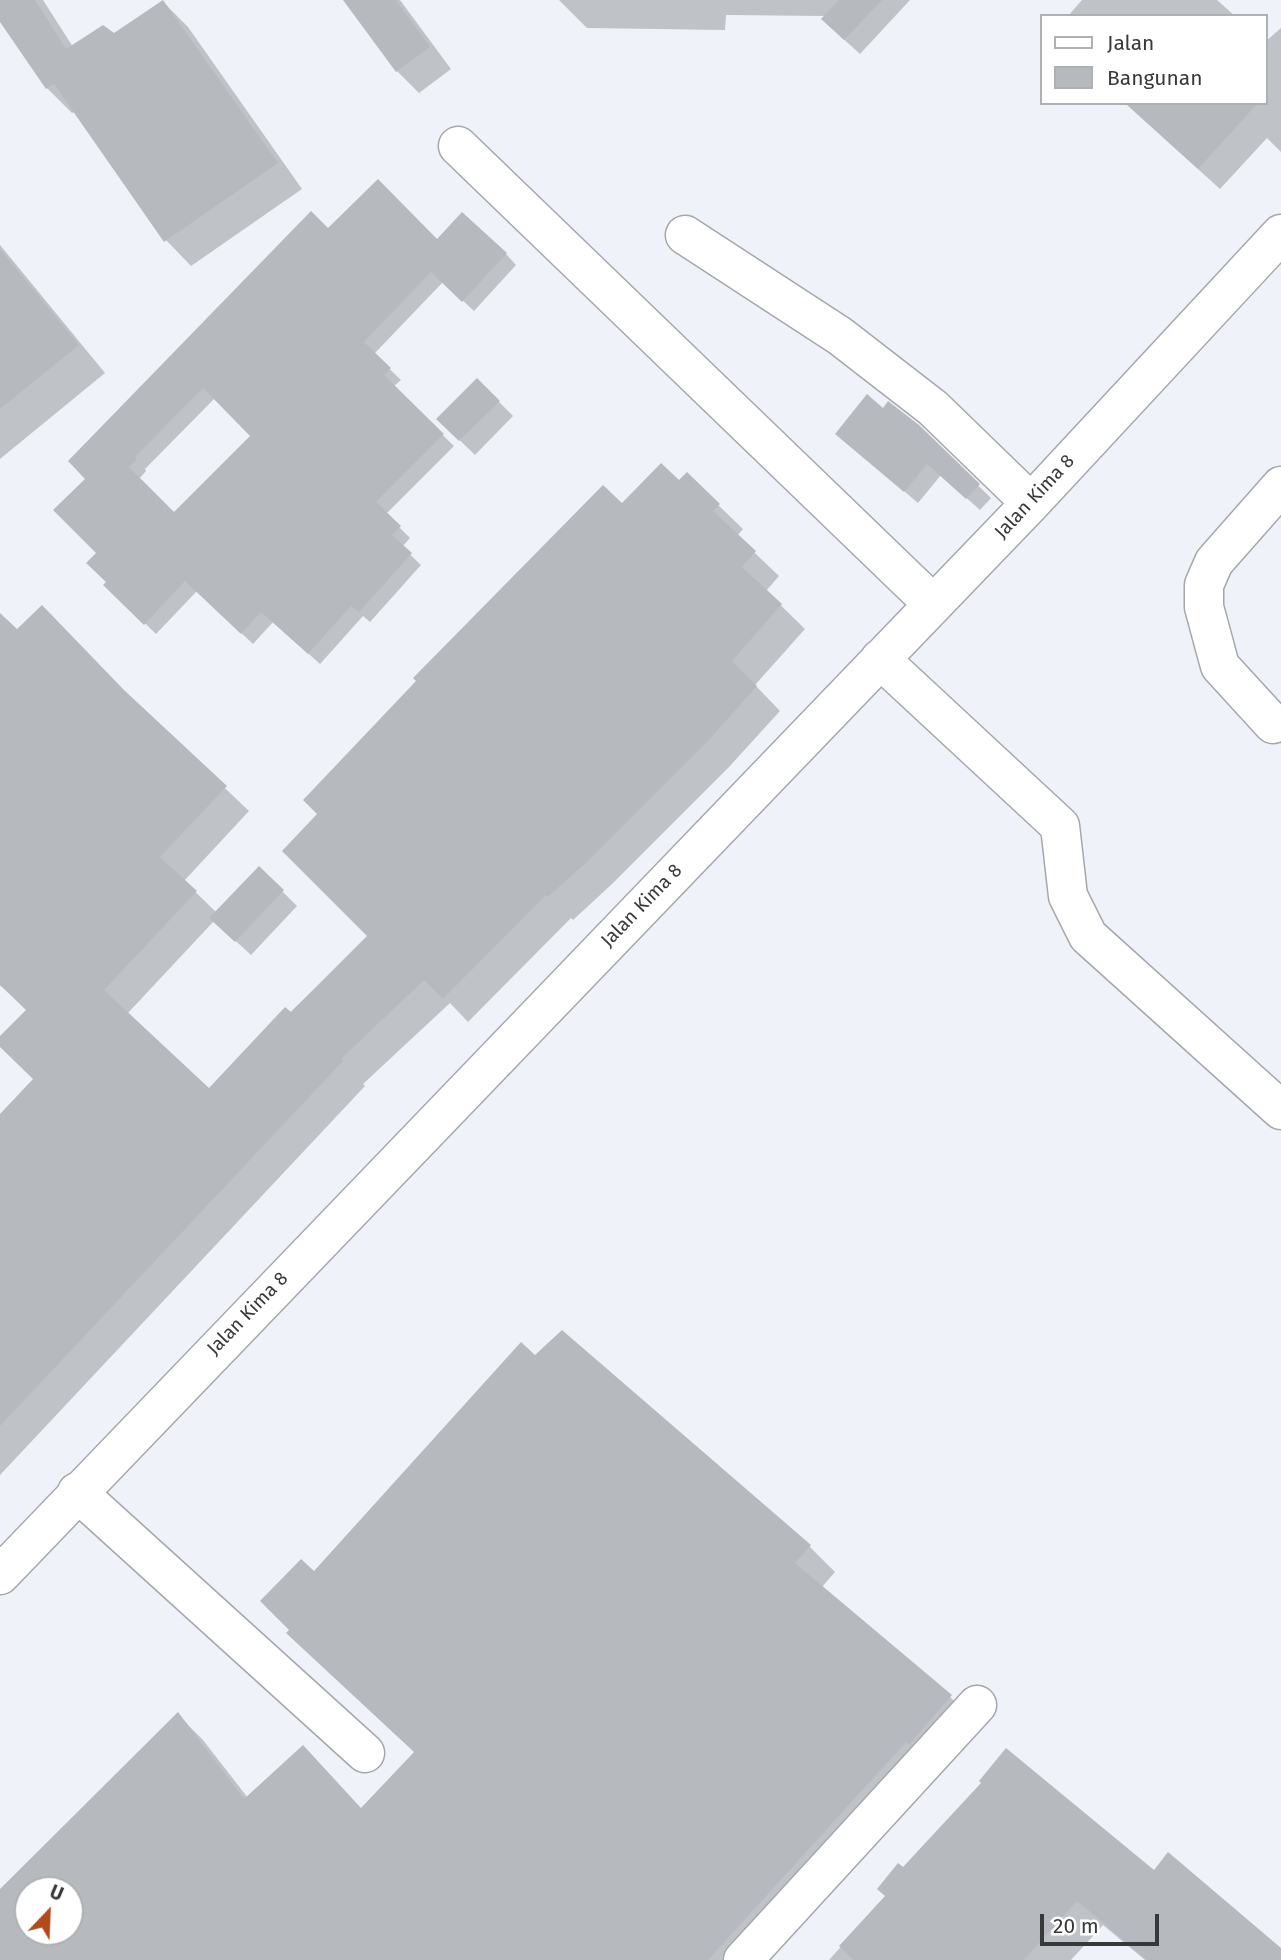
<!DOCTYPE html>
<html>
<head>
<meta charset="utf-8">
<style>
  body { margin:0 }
  #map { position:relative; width:1281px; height:1960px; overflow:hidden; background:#eff3f9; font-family:"Fira Sans",sans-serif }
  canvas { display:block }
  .legend { position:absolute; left:1040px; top:14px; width:228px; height:91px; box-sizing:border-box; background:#fff; border:2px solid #afb0b1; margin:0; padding:9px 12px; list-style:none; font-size:21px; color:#37393b }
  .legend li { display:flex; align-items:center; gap:14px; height:35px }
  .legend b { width:35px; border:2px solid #afb0b1 }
  .north { position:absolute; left:14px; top:1876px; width:70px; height:70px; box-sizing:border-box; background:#fff; border:2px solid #afb0b1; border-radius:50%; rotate:23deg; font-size:19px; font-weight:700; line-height:28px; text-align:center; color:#37393b }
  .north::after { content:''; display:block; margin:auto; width:24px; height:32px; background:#b04b1d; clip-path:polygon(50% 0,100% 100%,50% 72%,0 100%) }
  .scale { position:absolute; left:1040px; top:1914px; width:119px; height:32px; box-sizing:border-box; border:4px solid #37393b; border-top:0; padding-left:9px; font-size:21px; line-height:24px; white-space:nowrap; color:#37393b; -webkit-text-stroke:5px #fff; paint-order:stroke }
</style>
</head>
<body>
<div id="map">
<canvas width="1281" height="1960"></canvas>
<ul class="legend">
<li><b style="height:9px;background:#fff"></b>Jalan</li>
<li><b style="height:19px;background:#b6babf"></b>Bangunan</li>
</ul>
<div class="north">U</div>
<div class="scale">20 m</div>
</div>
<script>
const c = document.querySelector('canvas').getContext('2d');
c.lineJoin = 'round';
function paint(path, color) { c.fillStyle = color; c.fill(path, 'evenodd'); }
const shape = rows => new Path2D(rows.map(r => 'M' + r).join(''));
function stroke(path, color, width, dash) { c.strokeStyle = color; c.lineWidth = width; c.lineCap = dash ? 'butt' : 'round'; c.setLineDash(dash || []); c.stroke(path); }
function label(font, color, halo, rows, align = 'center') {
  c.font = font + ' "Fira Sans",sans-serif'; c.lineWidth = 6; c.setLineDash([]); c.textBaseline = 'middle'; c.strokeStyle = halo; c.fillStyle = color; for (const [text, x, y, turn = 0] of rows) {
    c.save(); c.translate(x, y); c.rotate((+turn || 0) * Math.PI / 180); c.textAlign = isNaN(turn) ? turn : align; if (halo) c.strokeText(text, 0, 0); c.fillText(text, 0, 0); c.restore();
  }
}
const shadow = shape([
  [0,0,43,0,73,47,114,35,163,2,188,27,302,189,191,266,166,240,75,112,72,113,47,88,0,19],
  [345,0,400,0,451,69,419,93,397,71],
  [559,0,910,0,860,54,838,34,826,16,726,15,725,30,587,28],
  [1082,0,1217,0,1235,16,1068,16],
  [1281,28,1281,152,1267,138,1220,189,1125,103,1265,103,1265,42],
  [328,230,437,241,506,254,516,265,474,311,443,282,374,354,401,380,393,387,454,446,386,514,410,538,402,547,421,565,370,622,363,616,320,664,273,622,253,644,197,591,156,634,106,585,108,582,99,553,56,510],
  [215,398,253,436,174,514,139,479,146,471,145,469],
  [0,245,105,373,0,459],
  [477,380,513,416,475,455,438,419],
  [884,410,917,426,991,498,980,510,941,475,918,503,837,434],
  [687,475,743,529,737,536,779,576,766,591,805,629,755,685,780,711,729,767,612,884,573,920,571,918,468,1022,450,1003,363,1084,365,1086,0,1475,0,1116,35,1079,0,1045,0,1038,28,1010,0,985,0,615,17,631,132,700,249,811,184,881,217,913,259,868,297,906,251,955,214,921,127,1014,209,1090,370,936,622,506,679,483],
  [562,1332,810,1547,835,1572,822,1587,950,1697,976,1722,757,1960,0,1960,0,1891,178,1715,203,1740,248,1798,362,1810,415,1752,314,1574],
  [28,1890,70,1890,70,1932,28,1932],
  [903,1870,1154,1872,1281,1950,1281,1960,1145,1960,1103,1925,1071,1960,829,1960,887,1896]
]);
const building = shape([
  [0,0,35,0,66,49,103,25,114,33,163,0,278,163,164,242,54,84,46,89,0,22],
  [343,0,396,0,430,47,396,72],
  [839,0,882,0,844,40,821,19],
  [1125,103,1258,103,1198,169],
  [378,179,437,239,462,212,507,253,462,302,431,272,364,342,391,368,384,375,444,434,376,502,401,526,392,535,412,553,359,612,351,606,308,654,261,612,241,634,185,581,144,625,103,585,106,582,86,563,96,553,53,510,85,479,68,461,311,211,328,228],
  [203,388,250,436,174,512,129,467,137,459,135,457],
  [0,249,79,345,0,409],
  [477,378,500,401,459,441,436,419],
  [867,394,883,408,888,401,919,425,980,484,966,499,927,464,904,492,835,434],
  [661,463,679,480,687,472,720,504,713,511,756,551,742,567,782,604,732,661,757,686,705,744,589,860,548,897,546,895,443,999,424,980,341,1059,343,1061,0,1426,0,1114,33,1079,0,1047,0,1036,26,1010,0,985,0,613,17,629,42,605,124,690,227,786,160,857,197,891,104,990,209,1088,285,1007,291,1012,367,936,282,851,317,814,303,800,416,681,413,678,603,485,622,503],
  [259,866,284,890,235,942,209,918],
  [562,1330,811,1545,795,1563,952,1695,909,1745,906,1742,708,1960,0,1960,0,1889,178,1712,244,1799,303,1745,361,1808,414,1752,286,1633,289,1630,260,1601,301,1559,314,1571,521,1342,535,1355],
  [28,1890,70,1890,70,1932,28,1932],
  [1006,1748,1154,1870,1168,1852,1281,1948,1281,1960,1147,1960,1077,1901,1024,1960,854,1960,839,1946,885,1896,877,1889,898,1863,903,1867,981,1783,979,1781]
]);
const minor = shape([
  [458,146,933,604],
  [685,235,840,336,933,408,1031,503],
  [880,659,1060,826,1068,896,1088,936,1281,1110],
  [1273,724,1220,666,1204,607,1204,585,1214,562,1281,486],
  [77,1492,365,1753],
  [0,1575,1031,503,1281,234],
  [743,1960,977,1705]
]);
const streetNames = [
  ["Jalan Kima 8",1035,497,-47],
  ["Jalan Kima 8",642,906,-46],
  ["Jalan Kima 8",248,1314,-46]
];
paint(shadow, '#0003');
paint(building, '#b6babf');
stroke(minor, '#a4a7ac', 41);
stroke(minor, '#fff', 38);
label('19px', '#37393b', '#fff', streetNames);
</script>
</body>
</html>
